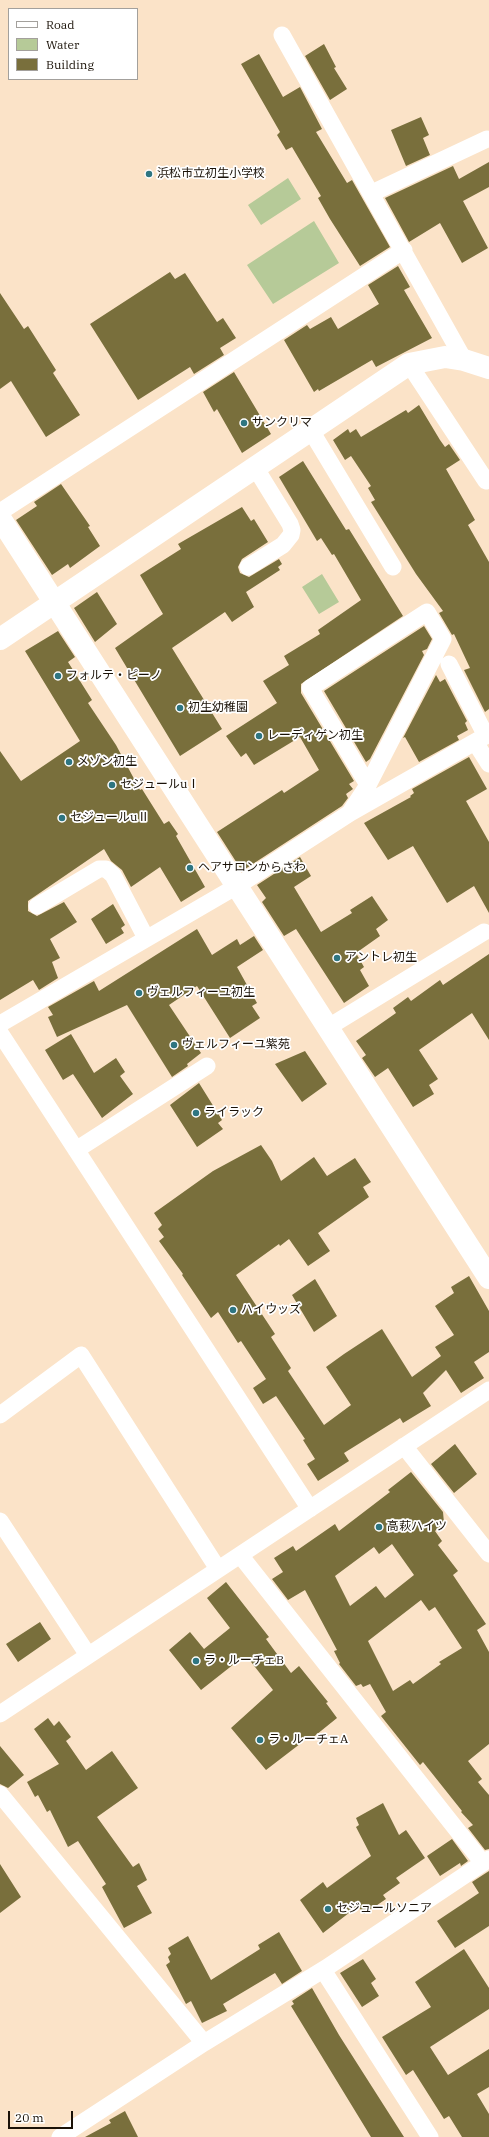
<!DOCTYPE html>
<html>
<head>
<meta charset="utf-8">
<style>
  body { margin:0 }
  #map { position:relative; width:489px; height:2137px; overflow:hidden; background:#fbe3c8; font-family:"IBM Plex Serif",serif }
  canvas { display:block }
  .legend { position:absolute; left:8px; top:8px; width:130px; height:72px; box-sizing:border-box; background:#fff; border:1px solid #a3a09c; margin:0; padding:5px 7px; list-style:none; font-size:12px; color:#1a1208 }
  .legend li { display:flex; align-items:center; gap:8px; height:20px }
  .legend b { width:20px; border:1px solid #a3a09c }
  .scale { position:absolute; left:8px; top:2111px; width:65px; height:18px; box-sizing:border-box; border:2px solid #1a1208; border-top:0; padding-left:5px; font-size:12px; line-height:14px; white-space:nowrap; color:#1a1208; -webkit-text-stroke:3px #fff; paint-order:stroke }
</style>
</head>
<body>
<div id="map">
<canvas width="489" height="2137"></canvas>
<ul class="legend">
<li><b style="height:5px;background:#fff"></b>Road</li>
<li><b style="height:11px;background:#b6ca98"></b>Water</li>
<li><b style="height:11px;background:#796f3c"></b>Building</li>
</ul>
<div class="scale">20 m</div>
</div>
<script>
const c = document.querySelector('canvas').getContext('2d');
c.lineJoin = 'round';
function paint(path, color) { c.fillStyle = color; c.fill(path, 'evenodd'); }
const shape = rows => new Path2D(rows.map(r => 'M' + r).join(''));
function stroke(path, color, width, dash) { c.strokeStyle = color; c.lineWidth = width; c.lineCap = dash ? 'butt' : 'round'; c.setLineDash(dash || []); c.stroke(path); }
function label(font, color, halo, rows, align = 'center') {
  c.font = font + ' "IBM Plex Serif","Noto Sans JP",serif'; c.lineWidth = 3.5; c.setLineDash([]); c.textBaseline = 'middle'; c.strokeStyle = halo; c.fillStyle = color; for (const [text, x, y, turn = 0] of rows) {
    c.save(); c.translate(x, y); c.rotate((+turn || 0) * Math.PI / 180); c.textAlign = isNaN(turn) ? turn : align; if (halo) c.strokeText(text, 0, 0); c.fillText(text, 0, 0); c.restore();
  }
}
const water = shape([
  [288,178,301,199,261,225,248,205],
  [314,221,339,263,273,304,247,265],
  [322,574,339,602,319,614,302,587]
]);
const building = shape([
  [324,44,336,67,334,68,347,89,330,100,305,56],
  [259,54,283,97,300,87,322,129,316,132,347,183,352,180,390,247,360,266,330,219,318,198,321,196,292,147,286,150,277,135,280,132,241,64],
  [421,117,429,135,423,138,430,155,406,166,391,130],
  [489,162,489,187,463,201,488,248,462,263,440,223,409,242,385,198,453,166,459,179],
  [398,266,410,287,404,290,432,338,376,367,372,360,319,391,318,389,314,392,284,340,307,325,310,329,331,317,338,329,379,304,368,285],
  [170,272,175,279,185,273,217,322,223,318,236,338,220,348,224,355,194,374,190,367,138,400,90,324],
  [0,293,24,329,28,326,56,370,53,373,80,415,46,437,11,381,0,389],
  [234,372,271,434,242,453,217,409,214,412,203,392],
  [419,405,440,440,445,447,449,444,460,460,446,469,475,520,468,525,489,562,489,709,485,712,464,670,470,668,454,634,452,635,439,613,443,611,416,574,371,502,375,500,368,488,371,486,351,456,345,460,333,440,348,429,350,433,356,429,361,437,406,410,408,413],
  [303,461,346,530,349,529,403,616,301,684,301,693,354,781,349,784,353,789,346,794,348,798,342,806,242,871,217,832,282,790,284,793,319,770,300,737,254,765,246,753,241,757,226,736,277,703,263,681,289,665,284,656,320,634,318,630,361,600,334,554,332,555,321,538,317,541,279,477],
  [61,484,90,526,88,527,100,546,70,568,68,564,52,575,16,520,37,506,34,502],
  [242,507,251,521,254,519,268,542,242,559,238,567,240,573,249,577,279,559,282,564,278,567,280,570,246,592,254,607,232,622,225,612,172,648,222,729,180,756,115,648,163,614,140,575,181,549,178,544],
  [97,592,117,624,95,642,74,608],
  [424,626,432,639,427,649,422,651,424,655,370,759,366,762,324,691],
  [58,631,75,657,68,662,92,700,88,703,116,745,140,790,142,789,164,824,169,821,178,834,176,836,205,887,181,902,160,867,131,887,122,870,111,861,104,849,28,901,28,911,37,916,64,902,77,922,50,939,60,958,52,962,58,978,39,990,33,980,0,1000,0,751,21,781,80,741,25,651],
  [436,675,440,682,445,679,467,721,465,723,468,730,457,736,459,740,419,762,405,737,403,738],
  [469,757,487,789,466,801,489,842,489,913,474,886,447,903,413,846,388,860,364,823,411,797,410,796,414,793,412,789],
  [300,857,311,876,294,887,321,932,352,913,350,910,372,896,388,920,376,929,380,936,356,953,364,967,360,970,369,986,344,1003,296,929,284,936,262,902,266,898,257,885],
  [113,904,125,925,121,928,124,933,106,944,91,919],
  [197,929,212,955,237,939,240,945,254,936,263,950,237,967,257,1003,252,1006,260,1018,230,1038,197,986,169,1005,201,1053,187,1064,188,1066,172,1077,127,1005,57,1037,48,1017,53,1015,48,1007,94,981,99,991],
  [489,954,489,1040,472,1013,419,1050,438,1079,429,1085,434,1094,413,1107,388,1068,375,1077,362,1058,366,1055,356,1041,396,1013,393,1008,408,997,411,1001,440,980,443,985],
  [71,1034,94,1073,116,1058,125,1072,120,1076,133,1094,102,1118,73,1074,63,1080,45,1050],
  [305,1051,327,1084,302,1102,275,1064],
  [199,1083,222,1120,218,1123,223,1129,197,1147,170,1105],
  [261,1145,272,1161,281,1181,314,1157,327,1176,355,1158,371,1182,363,1187,369,1197,318,1233,330,1251,308,1266,289,1239,280,1246,279,1244,236,1275,275,1334,271,1337,291,1368,288,1371,324,1425,351,1405,326,1367,344,1354,382,1329,412,1377,441,1356,435,1347,454,1335,435,1306,454,1293,451,1287,469,1276,489,1311,489,1352,474,1362,484,1378,461,1393,446,1370,423,1393,431,1406,403,1423,400,1418,344,1453,349,1461,318,1481,307,1464,315,1459,303,1440,305,1439,276,1396,263,1404,253,1388,266,1379,241,1341,238,1343,218,1312,211,1318,182,1275,183,1274,159,1241,164,1237,158,1229,162,1225,154,1213,213,1171],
  [315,1279,337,1316,314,1332,292,1295],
  [455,1444,477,1474,454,1493,431,1464],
  [411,1472,443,1512,444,1523,435,1531,442,1541,438,1545,458,1571,453,1575,486,1624,477,1630,489,1652,489,1744,468,1761,482,1779,478,1782,489,1795,489,1849,485,1850,468,1828,473,1825,461,1812,462,1811,423,1762,420,1765,381,1716,386,1712,370,1684,363,1687,361,1684,356,1686,339,1664,340,1663,334,1651,337,1650,305,1590,288,1600,272,1579,283,1572,274,1558,293,1546,296,1551,335,1524,339,1531,390,1492,388,1490],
  [392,1544,414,1575,385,1598,376,1586,350,1606,335,1576,374,1547,379,1554],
  [421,1600,429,1611,435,1607,462,1648,439,1662,441,1664,413,1684,410,1680,393,1691,368,1641],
  [226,1582,269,1637,266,1639,291,1673,299,1666,328,1702,326,1703,337,1718,311,1739,309,1737,266,1770,231,1728,273,1690,248,1658,234,1664,201,1690,169,1650,190,1632,204,1649,230,1628,207,1598],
  [40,1622,51,1639,18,1662,6,1644],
  [48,1718,54,1726,59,1721,71,1737,66,1741,86,1770,112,1751,138,1788,97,1817,133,1867,139,1863,147,1880,137,1886,152,1913,124,1928,102,1887,106,1884,78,1841,68,1847,50,1810,47,1812,38,1795,35,1797,27,1782,59,1764,34,1729],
  [0,1746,24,1775,8,1788,0,1784],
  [383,1803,399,1835,406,1830,425,1858,396,1878,400,1883,383,1895,386,1899,364,1914,358,1906,323,1933,300,1900,323,1882,327,1888,371,1856,356,1827,359,1825,356,1818],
  [452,1839,468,1861,461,1866,460,1863,440,1876,427,1856],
  [0,1864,21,1897,0,1913],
  [489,1871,489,1926,455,1948,437,1921,479,1893,472,1882],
  [279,1932,302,1971,282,1984,275,1973,223,2004,227,2011,202,2023,191,2001,186,2004,166,1965,170,1962,168,1957,171,1954,168,1948,188,1936,211,1980,260,1949,258,1945],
  [464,1949,489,1988,489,2009,430,2047,448,2075,489,2049,489,2087,477,2094,489,2114,489,2137,462,2137,449,2116,444,2119,413,2070,406,2075,382,2037,431,2007,415,1982],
  [363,1959,376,1979,371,1983,379,1996,362,2007,340,1973],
  [312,1988,339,2035,404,2137,371,2137,291,2006,294,2004,292,2001],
  [125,2111,138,2137,85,2137,111,2123,109,2120]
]);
const minor = shape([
  [282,35,464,360],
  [372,193,487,139],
  [409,364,486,481],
  [310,429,393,567],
  [0,512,404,250],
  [248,567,283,545,291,535,292,530,290,524,255,467],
  [449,664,486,736],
  [475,742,489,764],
  [351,811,368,785,443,639,427,612,310,688,368,785],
  [37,906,99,869,106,869,113,875,146,938],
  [0,1024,237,886,350,813,489,734],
  [327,1028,484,932],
  [0,1033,310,1509],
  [76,1150,207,1066],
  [0,1415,81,1355,218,1569],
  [404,1446,489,1554],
  [0,1521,88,1655],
  [240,1555,483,1863],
  [0,1714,489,1390],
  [0,1794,204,2043],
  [323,1970,430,2137],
  [60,2137,204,2043,326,1968,489,1859]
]);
const tertiary = shape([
  [0,518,489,1278],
  [0,639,409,364,445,357,464,360,489,368]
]);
const markers = [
  [149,174,4,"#2e7581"],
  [244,423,4,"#2e7581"],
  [58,676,4,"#2e7581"],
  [180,708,4,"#2e7581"],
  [259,736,4,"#2e7581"],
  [69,762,4,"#2e7581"],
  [112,785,4,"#2e7581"],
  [62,818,4,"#2e7581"],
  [190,868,4,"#2e7581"],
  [337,958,4,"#2e7581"],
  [139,993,4,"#2e7581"],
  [174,1045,4,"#2e7581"],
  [196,1113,4,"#2e7581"],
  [233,1310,4,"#2e7581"],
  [379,1527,4,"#2e7581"],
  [196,1661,4,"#2e7581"],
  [260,1740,4,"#2e7581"],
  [328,1909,4,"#2e7581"]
];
const poiNames = [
  ["浜松市立初生小学校",157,174],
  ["サンクリマ",252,423],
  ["フォルテ・ピーノ",66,676],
  ["初生幼稚園",188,708],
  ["レーディゲン初生",267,736],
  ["メゾン初生",77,762],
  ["セジュールuⅠ",120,785],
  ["セジュールuⅡ",70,818],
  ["ヘアサロンからさわ",198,868],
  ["アントレ初生",345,958],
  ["ヴェルフィーユ初生",147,993],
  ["ヴェルフィーユ紫苑",182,1045],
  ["ライラック",204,1113],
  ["ハイウッズ",241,1310],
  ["高萩ハイツ",387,1527],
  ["ラ・ルーチェB",204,1661],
  ["ラ・ルーチェA",268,1740],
  ["セジュールソニア",336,1909]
];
paint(water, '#b6ca98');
paint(building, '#796f3c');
stroke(minor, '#fff', 17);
stroke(tertiary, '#fff', 22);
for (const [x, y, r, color] of markers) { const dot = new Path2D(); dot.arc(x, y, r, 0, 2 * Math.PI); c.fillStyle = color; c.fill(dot); stroke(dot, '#fff', 1.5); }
label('12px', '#1a1208', '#fff', poiNames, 'left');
</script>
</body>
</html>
